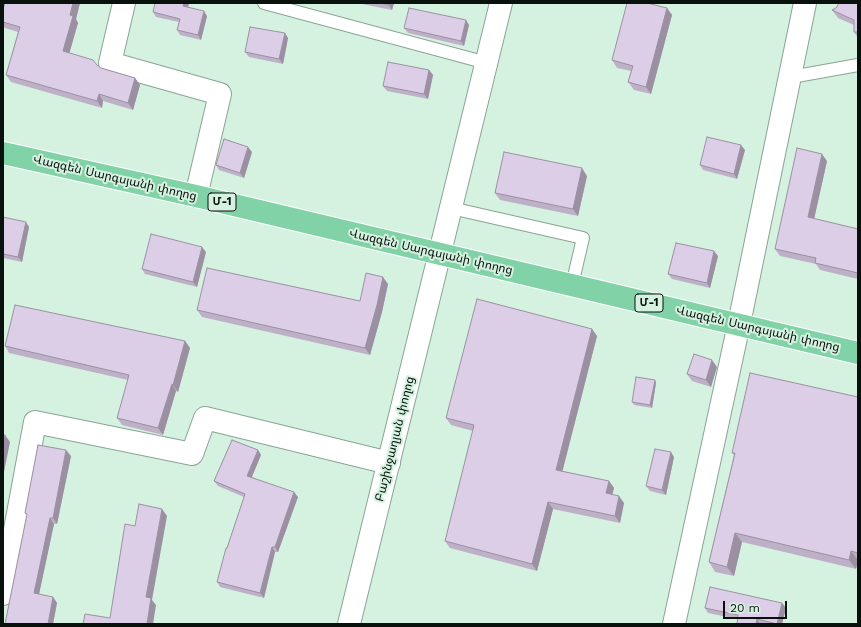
<!DOCTYPE html>
<html>
<head>
<meta charset="utf-8">
<style>
  body { margin:0 }
  #map { position:relative; width:861px; height:627px; overflow:hidden; background:#d5f2e1; font-family:"Work Sans",sans-serif }
  canvas { display:block }
  .frame { position:absolute; inset:0; border:4px solid #08110c; pointer-events:none }
  .scale { position:absolute; left:723px; top:601px; width:64px; height:18px; box-sizing:border-box; border:2px solid #08110c; border-top:0; padding-left:5px; font-size:12px; line-height:14px; white-space:nowrap; color:#08110c; -webkit-text-stroke:3px #d5f2e1; paint-order:stroke }
</style>
</head>
<body>
<div id="map">
<canvas width="861" height="627"></canvas>
<div class="frame"></div>
<div class="scale">20 m</div>
</div>
<script>
const c = document.querySelector('canvas').getContext('2d');
c.lineJoin = 'round';
const shape = rows => new Path2D(rows.map(r => 'M' + r).join(''));
function stroke(path, color, width, dash) { c.strokeStyle = color; c.lineWidth = width; c.lineCap = dash ? 'butt' : 'round'; c.setLineDash(dash || []); c.stroke(path); }
function paint(path, color) { c.fillStyle = color; c.fill(path, 'evenodd'); }
function label(font, color, halo, rows, align = 'center') {
  c.font = font + ' "Work Sans","Noto Sans Armenian",sans-serif'; c.lineWidth = 4; c.setLineDash([]); c.textBaseline = 'middle'; c.strokeStyle = halo; c.fillStyle = color; for (const [text, x, y, turn = 0] of rows) {
    c.save(); c.translate(x, y); c.rotate((+turn || 0) * Math.PI / 180); c.textAlign = isNaN(turn) ? turn : align; if (halo) c.strokeText(text, 0, 0); c.fillText(text, 0, 0); c.restore();
  }
}
const lane = shape([
  [264,3,487,63],
  [3,6,4,3],
  [791,77,858,65],
  [451,208,583,238,572,285]
]);
const street = shape([
  [124,3,110,63,220,94,196,196],
  [3,594,35,422,192,454,205,418,389,463],
  [349,624,501,3],
  [674,624,739,324,805,3]
]);
const highway = shape([
  [3,153,196,196,858,353]
]);
const wall = shape([
  [5,3,80,3,76,19,78,23,69,53,101,68,135,78,140,85,133,110,103,101,102,108,11,82,6,75,18,32,5,28,3,25,3,9],
  [189,3,188,7,207,16,201,40,180,35,177,30,179,22,156,17,153,12],
  [357,3,394,3,392,10],
  [858,3,858,38,854,32,854,25,838,18,832,10],
  [667,8,672,15,651,94,634,90,628,82,631,71,617,68,612,60],
  [469,25,464,46,408,33,404,28],
  [285,33,288,38,283,64,249,57,245,52],
  [429,70,433,75,428,99,387,91,383,86],
  [745,150,737,179,703,170,700,165],
  [252,152,244,178,219,170,216,165],
  [827,161,814,219,858,229,858,279,820,270,816,264,780,256,775,249],
  [587,176,578,216,500,200,495,193],
  [3,217,29,227,22,262,3,258],
  [206,252,197,287,145,274,142,269],
  [718,256,710,288,672,279,668,274],
  [388,284,382,312,370,355,202,317,197,310,360,301],
  [592,329,597,336,562,471,609,481,614,488,612,494,624,503,620,523,553,509,537,571,450,548,445,541,473,431,451,425,446,418],
  [185,341,190,348,178,392,176,391,163,435,122,425,117,418,128,380,9,353,5,346],
  [717,367,711,387,692,381,687,374],
  [655,380,656,383,652,408,634,405,632,402],
  [858,397,858,560,856,569,742,542,734,576,715,572,709,562,734,455,732,453],
  [258,450,261,455,252,477,298,497,278,552,275,552,264,598,220,587,217,582,227,548,244,497,218,486,214,481],
  [71,456,57,524,54,524,39,594,53,597,57,603,53,624,5,624,27,515,25,513],
  [674,457,666,495,650,491,646,486],
  [782,603,786,608,782,624,737,624,737,619,708,613,705,608]
]);
const shadedWall = shape([
  [73,3,80,3,76,19,78,23,68,58,63,51,70,15],
  [184,3,189,3,187,11,183,6],
  [389,3,394,3,392,10,389,5],
  [667,8,672,15,651,94,646,87],
  [204,11,207,16,201,40,198,35],
  [466,20,469,25,464,46,461,41],
  [285,33,288,38,283,64,279,59],
  [429,70,433,75,428,99,424,94],
  [135,78,140,85,133,110,128,103],
  [99,94,103,101,102,108,97,101],
  [741,145,745,150,737,179,734,174],
  [248,147,252,152,244,178,240,173],
  [822,154,827,161,813,224,808,217],
  [582,168,587,176,578,216,573,209],
  [26,222,29,227,22,262,18,257],
  [202,247,206,252,197,287,193,282],
  [714,251,718,256,710,288,707,283],
  [383,277,388,284,382,312,370,355,365,348],
  [592,329,597,336,561,477,556,470],
  [185,341,190,348,178,392,173,385],
  [712,360,717,367,711,387,706,380],
  [655,380,656,383,652,408,650,405],
  [172,384,176,391,163,435,158,428],
  [5,435,10,442,3,477,3,447],
  [66,450,71,456,57,524,53,518],
  [258,450,261,455,250,481,247,476],
  [671,452,674,457,666,495,662,490],
  [609,481,614,488,611,500,606,493],
  [294,492,298,497,278,552,275,547],
  [619,496,624,503,620,523,615,516],
  [548,502,553,509,537,571,532,564],
  [162,509,167,516,152,600,156,605,153,624,147,624,146,597],
  [50,518,54,524,38,599,34,593],
  [735,533,742,542,734,576,727,567],
  [272,547,275,552,264,598,260,593],
  [851,551,858,560,856,569,849,560],
  [53,597,57,603,53,624,48,624],
  [782,603,786,608,782,624,777,624],
  [757,619,760,624,756,624]
]);
const building = shape([
  [5,3,73,3,70,15,73,16,63,51,93,60,97,65,101,68,135,78,128,103,99,94,97,101,6,75,20,27,3,22,3,9,5,3],
  [155,3,184,3,183,6,204,11,198,35,177,30,180,19,153,12,155,3],
  [380,3,389,3,389,5,380,3],
  [627,3,647,3,667,8,646,87,628,82,633,66,612,60,627,3],
  [839,3,858,3,858,32,854,32,854,20,832,10,836,8,839,3],
  [409,8,466,20,461,41,404,28,409,8],
  [250,27,285,33,279,59,245,52,250,27],
  [388,62,429,70,424,94,383,86,388,62],
  [707,137,741,145,734,174,700,165,707,137],
  [224,139,248,147,240,173,216,165,224,139],
  [797,148,822,154,808,217,858,229,858,273,815,263,816,258,775,249,797,148],
  [504,152,582,168,573,209,495,193,504,152],
  [3,217,26,222,18,257,3,254,3,217],
  [151,234,202,247,193,282,142,269,151,234],
  [676,243,714,251,707,283,668,274,676,243],
  [207,268,360,301,366,273,383,277,377,305,365,348,197,310,207,268],
  [477,299,592,329,556,470,609,481,606,493,619,496,615,516,548,502,532,564,445,541,474,425,446,418,477,299],
  [15,305,185,341,173,385,172,384,158,428,117,418,129,375,5,346,15,305],
  [694,354,712,360,706,380,687,374,694,354],
  [750,373,858,397,858,553,851,551,849,560,735,533,727,567,709,562,735,453,732,453,750,373],
  [636,377,655,380,650,405,632,402,636,377],
  [3,435,5,435,3,447,3,435],
  [232,440,258,450,247,476,294,492,275,547,272,547,260,593,217,582,226,548,227,548,245,494,214,481,232,440],
  [38,445,66,450,53,518,50,518,34,593,53,597,48,624,5,624,27,514,25,513,38,445],
  [655,449,671,452,662,490,646,486,655,449],
  [139,504,162,509,146,597,151,598,147,624,83,624,85,614,110,618,125,524,135,526,139,504],
  [710,587,782,603,777,624,757,619,756,624,737,624,738,615,705,608,710,587]
]);
const shields = [
  [222,202,28],
  [649,303,28]
];
const shieldNames = [
  ["Մ-1",222,202],
  ["Մ-1",649,303]
];
const streetNames = [
  ["Վազգեն Սարգսյանի փողոց",115,178,13],
  ["Վազգեն Սարգսյանի փողոց",431,252,13],
  ["Վազգեն Սարգսյանի փողոց",758,329,13],
  ["Բաշինջաղյան փողոց",395,439,-76]
];
stroke(lane, '#8aa495', 14);
stroke(street, '#8aa495', 24);
stroke(highway, '#fff', 24);
stroke(lane, '#fff', 12);
stroke(street, '#fff', 22);
stroke(highway, '#81d3a7', 22);
paint(wall, '#beb1c7');
paint(shadedWall, '#9b90a2');
paint(building, '#ddcee7');
stroke(building, '#9b90a2', 1);
for (const [x, y, w] of shields) { const box = new Path2D(); box.roundRect(x - w / 2, y - 9, w, 18, 3); c.fillStyle = '#d5f2e1'; c.fill(box); stroke(box, '#08110c', 1); }
label('bold 11px', '#08110c', null, shieldNames);
label('12px', '#08110c', '#d5f2e1', streetNames);
</script>
</body>
</html>
